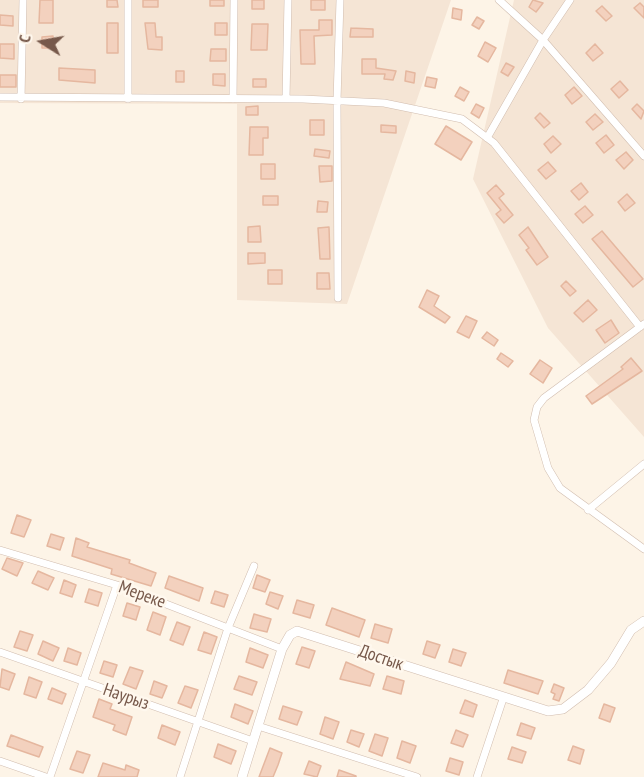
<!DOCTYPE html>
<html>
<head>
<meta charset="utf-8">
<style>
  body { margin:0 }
  #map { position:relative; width:644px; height:777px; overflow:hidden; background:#fdf4e7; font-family:"PT Sans Narrow",sans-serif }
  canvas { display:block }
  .north { position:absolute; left:12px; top:12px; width:60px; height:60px; -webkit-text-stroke:4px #fff8ee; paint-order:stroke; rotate:281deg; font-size:16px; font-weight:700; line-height:24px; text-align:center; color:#77594b }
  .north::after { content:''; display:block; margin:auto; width:21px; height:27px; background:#77594b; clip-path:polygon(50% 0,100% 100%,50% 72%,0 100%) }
</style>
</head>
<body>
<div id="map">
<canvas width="644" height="777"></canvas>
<div class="north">С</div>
</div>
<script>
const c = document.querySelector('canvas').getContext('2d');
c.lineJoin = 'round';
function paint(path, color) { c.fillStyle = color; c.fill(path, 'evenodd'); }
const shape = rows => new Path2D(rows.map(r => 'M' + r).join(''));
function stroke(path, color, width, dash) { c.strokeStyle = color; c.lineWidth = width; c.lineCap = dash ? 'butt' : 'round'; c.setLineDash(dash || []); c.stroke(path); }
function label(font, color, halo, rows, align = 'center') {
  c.font = font + ' "PT Sans Narrow",sans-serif'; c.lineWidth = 5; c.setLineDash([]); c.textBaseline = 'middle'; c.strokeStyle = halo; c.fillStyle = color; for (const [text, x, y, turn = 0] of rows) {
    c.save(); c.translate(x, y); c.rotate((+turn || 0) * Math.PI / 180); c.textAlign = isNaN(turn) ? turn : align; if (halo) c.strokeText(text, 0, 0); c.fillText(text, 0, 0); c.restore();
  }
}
const residential = shape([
  [0,0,451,0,347,304,237,300,237,104,0,103],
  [514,0,644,0,644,437,548,328,473,179]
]);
const building = shape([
  [40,0,53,0,53,23,39,23,40,0],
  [107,0,117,0,118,7,107,7,107,0],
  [143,0,158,0,158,7,143,7,143,0],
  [210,0,224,0,224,6,210,6,210,0],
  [252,0,264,0,264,9,252,9,252,0],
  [311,0,325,0,325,10,311,10,311,0],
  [533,0,543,3,536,12,529,7,533,0],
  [640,3,644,7,644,18,634,8,640,3],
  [602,6,612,16,606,21,596,11,602,6],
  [453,8,462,10,461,20,452,18,453,8],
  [0,15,13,16,13,26,0,25,0,15],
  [477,17,484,21,479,29,472,25,477,17],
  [319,20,332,20,332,35,314,36,315,64,301,64,300,30,319,30,319,20],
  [107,23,118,23,118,53,107,53,107,23],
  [145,23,155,23,156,37,162,37,162,50,148,49,145,23],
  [215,23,227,23,227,35,215,35,215,23],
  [252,24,268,24,267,50,251,50,252,24],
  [351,28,373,29,373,37,350,37,351,28],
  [53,36,53,48,42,48,42,37,53,36],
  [485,42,496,48,488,62,478,56,485,42],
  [0,44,14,44,14,59,0,58,0,44],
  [595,44,603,53,593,61,586,53,595,44],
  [211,49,226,49,226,61,210,61,211,49],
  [362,59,376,59,376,68,396,71,393,80,384,79,385,74,362,74,362,59],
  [506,63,514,67,508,76,501,72,506,63],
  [59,68,95,70,95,83,59,80,59,68],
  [176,71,184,71,184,82,176,82,176,71],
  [406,71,415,73,414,83,405,81,406,71],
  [213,74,225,74,225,86,213,85,213,74],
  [0,75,16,75,16,87,0,87,0,75],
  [427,77,437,79,435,88,425,86,427,77],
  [253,79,266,79,266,87,253,87,253,79],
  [620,81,628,90,619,98,611,89,620,81],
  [460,87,469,92,464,101,455,96,460,87],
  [574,87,582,96,572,104,565,95,574,87],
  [476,104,484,108,479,118,471,113,476,104],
  [637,104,644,111,641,119,632,109,637,104],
  [258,106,258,115,246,115,246,107,258,106],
  [540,113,550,123,544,128,535,118,540,113],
  [595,114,603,122,593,130,586,122,595,114],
  [310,120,324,120,324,135,310,135,310,120],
  [381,125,396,126,396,133,381,132,381,125],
  [446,126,472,142,461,160,435,144,446,126],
  [250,127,268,127,268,138,263,138,263,155,249,155,250,127],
  [606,135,614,145,604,153,596,143,606,135],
  [553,136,561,144,551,153,544,144,553,136],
  [315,149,330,151,329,158,314,156,315,149],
  [626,152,633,160,624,169,616,160,626,152],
  [548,162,556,171,546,179,538,170,548,162],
  [261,164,275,164,275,179,261,179,261,164],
  [319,166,332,166,332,181,320,182,319,166],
  [581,183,588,192,579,200,571,191,581,183],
  [496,185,504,194,499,198,513,215,504,223,496,214,501,210,487,193,496,185],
  [627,194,635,203,625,211,618,202,627,194],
  [263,196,278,196,278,205,263,205,263,196],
  [318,201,328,202,327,212,317,212,318,201],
  [585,206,593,215,583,223,575,214,585,206],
  [260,226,261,242,248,242,248,227,260,226],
  [329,227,330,259,320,259,318,228,329,227],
  [528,227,548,257,537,265,526,250,529,248,519,235,528,227],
  [602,231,643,279,633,287,592,239,602,231],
  [248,253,265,253,265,263,248,264,248,253],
  [268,270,282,270,282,284,268,284,268,270],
  [317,273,329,273,330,289,317,289,317,273],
  [566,281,576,291,570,296,561,286,566,281],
  [427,290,439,296,434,306,450,317,445,323,419,307,427,290],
  [588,300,597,310,583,322,574,313,588,300],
  [466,316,477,321,469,338,457,332,466,316],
  [611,320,619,333,605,343,596,330,611,320],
  [487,332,498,340,494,346,482,338,487,332],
  [501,353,513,361,508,367,497,359,501,353],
  [631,358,642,371,592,404,586,396,623,369,621,367,631,358],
  [540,360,552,368,543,383,530,374,540,360],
  [17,515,31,520,24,537,11,533,17,515],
  [51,534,64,538,60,550,47,546,51,534],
  [76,538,89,543,87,547,130,560,129,563,156,573,151,586,111,574,112,569,72,556,76,538],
  [7,558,23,563,17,576,2,569,7,558],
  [38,571,54,578,48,590,32,583,38,571],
  [257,575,270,580,265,592,253,588,257,575],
  [169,576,203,588,199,601,165,588,169,576],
  [64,580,76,585,72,597,60,593,64,580],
  [89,589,102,593,98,606,85,602,89,589],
  [215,591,228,595,224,607,211,603,215,591],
  [270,592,283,596,278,609,266,604,270,592],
  [297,600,314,605,310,618,293,613,297,600],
  [127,603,140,607,136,620,123,616,127,603],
  [332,608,365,620,359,637,326,625,332,608],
  [153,612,166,617,160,635,147,630,153,612],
  [254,614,271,619,267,632,250,628,254,614],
  [177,622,190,627,183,645,170,640,177,622],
  [375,624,392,629,388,643,371,638,375,624],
  [20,631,33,635,27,651,14,647,20,631],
  [204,632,217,637,211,654,198,650,204,632],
  [43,641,59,648,53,661,38,654,43,641],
  [427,641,440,645,435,658,423,654,427,641],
  [302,647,315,651,309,668,296,664,302,647],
  [68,648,81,653,77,665,64,661,68,648],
  [250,648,268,655,263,668,246,662,250,648],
  [453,649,466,653,461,666,449,662,453,649],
  [104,661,117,665,113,677,100,673,104,661],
  [346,662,374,674,370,686,340,679,346,662],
  [130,667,143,671,136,689,123,684,130,667],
  [2,669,15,674,9,690,0,687,2,669],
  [508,670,543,681,538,694,504,683,508,670],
  [239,676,257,682,252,695,234,689,239,676],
  [387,676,404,681,401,694,383,689,387,676],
  [29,677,42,682,36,698,24,694,29,677],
  [154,681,167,686,162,698,150,694,154,681],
  [554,684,564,688,559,701,553,699,555,694,551,692,554,684],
  [185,686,198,690,191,708,178,703,185,686],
  [52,688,66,694,62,704,48,699,52,688],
  [99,699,112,704,110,709,132,717,126,735,113,730,115,725,93,717,99,699],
  [465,700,477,705,473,717,460,713,465,700],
  [235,704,253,711,248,724,231,717,235,704],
  [604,704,615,708,610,722,599,718,604,704],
  [283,706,302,712,297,725,279,719,283,706],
  [325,717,339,722,333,739,320,734,325,717],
  [521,723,535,728,531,739,517,735,521,723],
  [162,725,180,732,175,745,158,738,162,725],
  [351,730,364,734,359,747,347,742,351,730],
  [456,730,468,735,463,747,451,743,456,730],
  [375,734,388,738,382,756,369,751,375,734],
  [11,735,43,747,39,757,7,746,11,735],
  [402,741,416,746,410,763,397,758,402,741],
  [218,744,236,751,231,764,214,757,218,744],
  [573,746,584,750,580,764,568,760,573,746],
  [512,747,526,752,522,763,508,759,512,747],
  [270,748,282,753,278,765,273,777,259,777,270,748],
  [77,751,90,755,83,773,70,769,77,751],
  [450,758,463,762,459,775,446,771,450,758],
  [309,761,321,766,317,777,304,774,309,761],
  [103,763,125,770,126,765,139,770,137,777,98,777,103,763],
  [339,770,356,776,356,777,337,777,339,770]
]);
const minor = shape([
  [128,0,128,99],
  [570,0,543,40,644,156],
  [0,97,303,99,384,103,462,119,494,143,640,327],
  [21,99,23,0],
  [233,99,234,0],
  [286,99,288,0],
  [487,138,543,40,499,0],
  [338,298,337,101,340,0],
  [644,324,544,398,537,407,534,420,548,468,560,488,644,549],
  [588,510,644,464],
  [0,550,117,585,282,649],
  [0,652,253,741],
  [258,726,417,777],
  [0,761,46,777],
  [50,777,117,585],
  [180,777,228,628,254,566],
  [477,777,503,699]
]);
const tertiary = shape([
  [242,777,282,649,290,635,297,631,548,711,563,709,588,690,611,663,631,630,644,621]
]);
const streetNames = [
  ["Мереке",142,595,20],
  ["Достык",381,658,19],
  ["Наурыз",126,697,19]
];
paint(residential, '#f5e5d5');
paint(building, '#f3d1be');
stroke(building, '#e5b79f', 1.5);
stroke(minor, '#d1bdaf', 8);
stroke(tertiary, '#d1bdaf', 10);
stroke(minor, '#fff', 7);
stroke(tertiary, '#fff', 9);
label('18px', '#77594b', '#fff8ee', streetNames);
</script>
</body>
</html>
